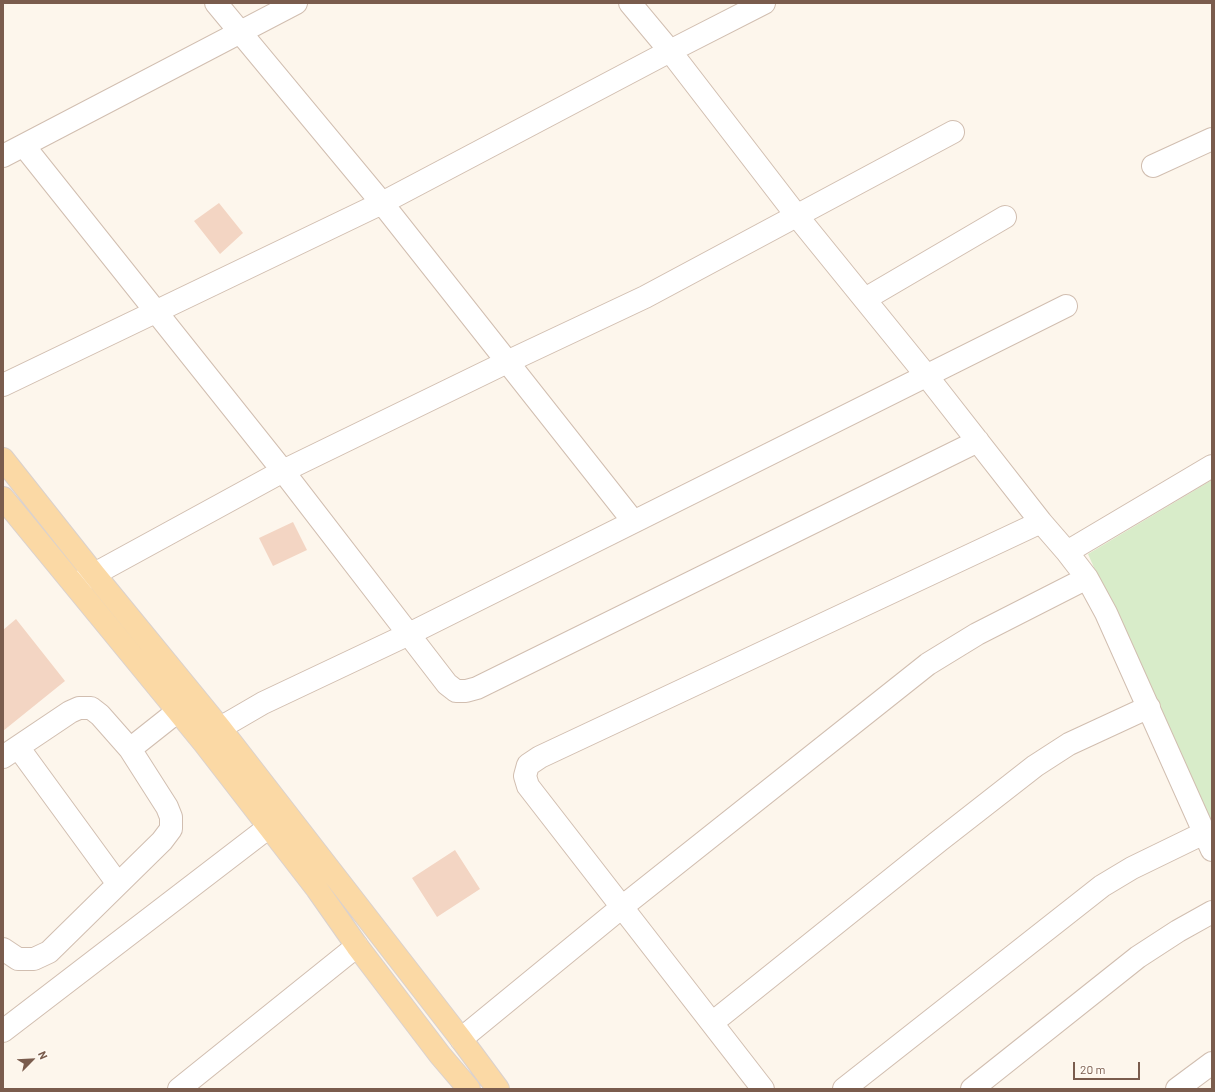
<!DOCTYPE html>
<html>
<head>
<meta charset="utf-8">
<style>
  body { margin:0 }
  #map { position:relative; width:1215px; height:1092px; overflow:hidden; background:#fdf6ec; font-family:Barlow,sans-serif }
  canvas { display:block }
  .frame { position:absolute; inset:0; border:4px solid #7a5c4d; pointer-events:none }
  .north { position:absolute; left:12px; top:1040px; width:40px; height:40px; -webkit-text-stroke:3px #fffaf3; paint-order:stroke; rotate:66deg; font-size:11px; font-weight:700; line-height:16px; text-align:center; color:#7a5c4d }
  .north::after { content:''; display:block; margin:auto; width:14px; height:18px; background:#7a5c4d; clip-path:polygon(50% 0,100% 100%,50% 72%,0 100%) }
  .scale { position:absolute; left:1073px; top:1062px; width:67px; height:18px; box-sizing:border-box; border:2px solid #7a5c4d; border-top:0; padding-left:5px; font-size:12px; line-height:14px; white-space:nowrap; color:#7a5c4d; -webkit-text-stroke:3px #fffaf3; paint-order:stroke }
</style>
</head>
<body>
<div id="map">
<canvas width="1215" height="1092"></canvas>
<div class="frame"></div>
<div class="north">N</div>
<div class="scale">20 m</div>
</div>
<script>
const c = document.querySelector('canvas').getContext('2d');
c.lineJoin = 'round';
function paint(path, color) { c.fillStyle = color; c.fill(path, 'evenodd'); }
const shape = rows => new Path2D(rows.map(r => 'M' + r).join(''));
function stroke(path, color, width, dash) { c.strokeStyle = color; c.lineWidth = width; c.lineCap = dash ? 'butt' : 'round'; c.setLineDash(dash || []); c.stroke(path); }
const green = shape([
  [1212,480,1212,835,1088,554]
]);
const building = shape([
  [219,203,243,233,220,254,194,221],
  [293,522,307,550,273,566,259,538],
  [16,619,65,681,3,731,3,630],
  [455,850,480,889,437,917,412,878]
]);
const minor = shape([
  [216,3,382,203,633,521],
  [630,3,670,51,797,216,926,375,1041,522,1067,552,1087,578,1106,613,1212,850],
  [24,146,283,471,447,684,456,691,466,691,477,688,978,441],
  [3,156,296,3],
  [1153,166,1212,139],
  [865,299,1005,217],
  [3,385,382,203,670,51,764,3],
  [1067,552,1212,466],
  [78,583,283,471,507,362,645,297,953,132],
  [220,728,263,703,409,634,1066,306],
  [18,747,118,884],
  [3,757,70,712,79,708,91,708,100,715,130,749],
  [3,949,18,959,34,959,49,952,162,841,171,829,171,817,167,807,130,749,178,711],
  [712,1023,939,841,1035,766,1069,744,1149,707],
  [3,1031,269,827],
  [461,1039,622,907,928,664,977,634,1087,578],
  [179,1089,357,946],
  [763,1089,528,786,525,776,528,765,540,757,1041,522],
  [844,1089,1102,886,1132,868,1204,833],
  [972,1089,1138,957,1178,931,1212,912],
  [1177,1089,1212,1063]
]);
const major = shape([
  [3,459,94,574,220,728,461,1039,498,1089],
  [3,498,204,743,317,889,357,946,440,1055,469,1089]
]);
paint(green, '#d8ecc9');
paint(building, '#f3d5c3');
stroke(minor, '#d1beb0', 24);
stroke(major, '#dad1cd', 24);
stroke(minor, '#fff', 22);
stroke(major, '#fbd9a5', 22);
</script>
</body>
</html>
